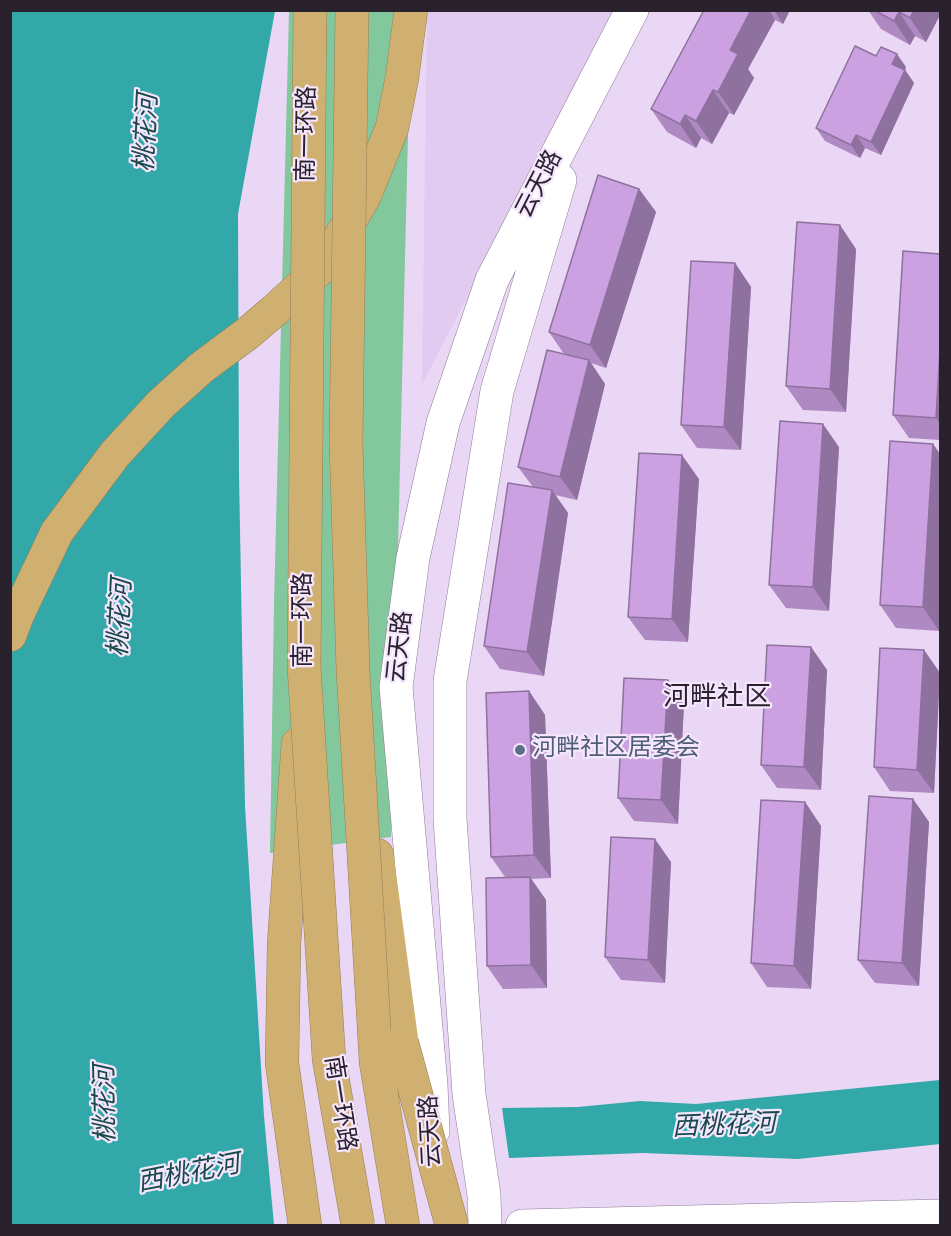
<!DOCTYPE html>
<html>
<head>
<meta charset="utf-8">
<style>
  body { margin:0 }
  #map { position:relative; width:951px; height:1236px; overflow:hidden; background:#ead7f5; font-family:Spectral,serif }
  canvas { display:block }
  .frame { position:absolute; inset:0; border:12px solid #29222d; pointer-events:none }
</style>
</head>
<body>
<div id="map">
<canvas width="951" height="1236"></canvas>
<div class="frame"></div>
</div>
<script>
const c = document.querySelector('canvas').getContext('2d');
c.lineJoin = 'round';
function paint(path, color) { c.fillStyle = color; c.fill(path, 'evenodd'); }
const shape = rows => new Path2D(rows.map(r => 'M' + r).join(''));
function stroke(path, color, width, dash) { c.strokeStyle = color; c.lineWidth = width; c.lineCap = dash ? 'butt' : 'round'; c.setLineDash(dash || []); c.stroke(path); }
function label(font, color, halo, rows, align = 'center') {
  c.font = font + ' Spectral,"Noto Sans SC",serif'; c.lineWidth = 4.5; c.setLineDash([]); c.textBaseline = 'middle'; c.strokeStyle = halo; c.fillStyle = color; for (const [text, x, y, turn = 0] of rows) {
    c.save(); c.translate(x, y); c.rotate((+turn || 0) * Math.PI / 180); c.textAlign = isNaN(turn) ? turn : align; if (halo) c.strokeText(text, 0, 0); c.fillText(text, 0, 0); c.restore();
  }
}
const built = shape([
  [427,11,617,11,422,384]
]);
const green = shape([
  [289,11,411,11,391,837,270,853,274,603]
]);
const water = shape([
  [10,11,275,11,238,214,239,473,245,806,264,1116,274,1225,11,1225],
  [940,1080,940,1144,798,1159,643,1153,509,1158,502,1108,578,1107,640,1101,696,1104]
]);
const secondary = shape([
  [433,1131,431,1085,396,687,413,558,443,423,492,280,632,10],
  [485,1226,484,1195,469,1094,450,819,450,681,497,391,560,180],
  [522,1226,940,1216]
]);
const highway = shape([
  [10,635,17,616,57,532,115,454,161,404,201,368,248,333,275,310,323,266,364,197,392,128,402,78,411,10],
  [298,744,284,944,282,1063,305,1226],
  [377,855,402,1043]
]);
const highwayBridge = shape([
  [310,10,304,667,329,1059,358,1226],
  [352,10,346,442,353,670,376,1062,403,1226],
  [402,1043,452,1226]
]);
const wall = shape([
  [704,10,790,10,783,24,775,20,748,69,754,78,734,115,729,113,712,144,701,138,696,148,667,132,651,109],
  [868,10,940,10,940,15,926,42,915,36,910,45,881,29],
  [876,56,906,67,905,70,914,83,881,155,865,148,860,158,825,141,816,128],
  [639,189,656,212,606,368,591,363,605,384,577,500,555,495,568,513,544,676,500,669,484,646,533,487,518,467,564,354,549,332],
  [856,249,846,412,803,410,786,386],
  [940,254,940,440,909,438,893,415],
  [735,263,751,287,741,450,697,448,681,425],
  [933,444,940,454,940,612,939,631,896,628,880,605],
  [839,447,829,611,786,608,769,585],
  [699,479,688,642,645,640,628,617],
  [811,647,827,670,821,790,777,788,761,765],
  [924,650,940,673,934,793,890,791,874,767],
  [668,680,684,703,678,824,634,821,618,798],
  [529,691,545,715,551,878,531,879,546,900,547,988,503,989,487,966,505,877,491,857],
  [913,799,929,822,919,986,875,983,858,960],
  [805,802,821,826,811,989,767,987,751,963],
  [671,862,665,983,621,980,605,957]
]);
const shadedWall = shape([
  [751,10,769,10,775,20,748,69,754,78,734,115,718,92,730,50],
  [774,10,790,10,783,24],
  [914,10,940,10,940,15,926,42,910,18],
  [899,12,915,36,910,45,894,21],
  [897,54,906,67,901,77,892,64],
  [905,70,914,83,881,155,871,142],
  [713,90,729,113,712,144,696,121],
  [685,115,701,138,696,148,680,124],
  [856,135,865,148,860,158,851,145],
  [639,189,656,212,606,368,590,345],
  [840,225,856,249,846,412,830,389],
  [735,263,751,287,741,450,724,427],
  [940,350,940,424,936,418],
  [589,360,605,384,577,500,560,477],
  [823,424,839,447,829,611,813,587],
  [933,444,940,454,940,612,939,631,923,607],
  [682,455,699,479,688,642,672,619],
  [552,490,568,513,544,676,527,652],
  [811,647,827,670,821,790,804,767],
  [924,650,940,673,934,793,917,770],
  [668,680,684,703,678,824,661,800],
  [529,691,545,715,551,878,534,855],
  [913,799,929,822,919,986,902,963],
  [805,802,821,826,811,989,794,966],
  [655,839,671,862,665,983,648,960],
  [530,877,546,900,547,988,531,965]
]);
const building = shape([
  [704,10,751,10,730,50,738,54,718,92,713,90,696,121,685,115,680,124,651,109,704,10],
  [874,10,914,10,910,18,899,12,894,21,874,10],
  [855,46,876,56,881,47,897,54,892,64,905,70,871,142,856,135,851,145,816,128,855,46],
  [598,175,639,189,590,345,549,332,598,175],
  [797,222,840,225,830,389,786,386,797,222],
  [903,251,940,254,940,350,936,418,893,415,903,251],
  [691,261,735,263,724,427,681,425,691,261],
  [547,350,589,360,560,477,518,467,547,350],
  [780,421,823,424,813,587,769,585,780,421],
  [890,441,933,444,923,607,880,605,890,441],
  [639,453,682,455,672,619,628,617,639,453],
  [508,483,552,490,527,652,484,646,508,483],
  [767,645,811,647,804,767,761,765,767,645],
  [880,648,924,650,917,770,874,767,880,648],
  [624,678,668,680,661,800,618,798,624,678],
  [529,691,534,855,491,857,486,693,529,691],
  [869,796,913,799,902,963,858,960,869,796],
  [761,800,805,802,794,966,751,963,761,800],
  [611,837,655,839,648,960,605,957,611,837],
  [530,877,531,965,487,966,486,878,530,877]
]);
const markers = [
  [520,750,6,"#5c6f8a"]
];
const streetNames = [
  ["南一环路",309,134,-89],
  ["云天路",541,185,-63],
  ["南一环路",305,620,-90],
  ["云天路",402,647,-84],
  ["南一环路",338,1104,81],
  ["云天路",433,1131,-93]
];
const serviceNames = [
  ["河畔社区居委会",532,750]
];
const waterNames = [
  ["桃花河",149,133,-87],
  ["桃花河",123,618,-87],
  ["桃花河",108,1104,-91],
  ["西桃花河",724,1128,-2],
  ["西桃花河",189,1176,-11]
];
const quarterNames = [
  ["河畔社区",717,700]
];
paint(built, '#e2cbf0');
paint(green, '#83c89d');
paint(water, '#32a8a8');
stroke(secondary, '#8c7b96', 34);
stroke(highway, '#957e59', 34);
stroke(secondary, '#fff', 33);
stroke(highway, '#cfb070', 33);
stroke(highwayBridge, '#957e59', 34, []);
stroke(highwayBridge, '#cfb070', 33);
paint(wall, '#af8ac2');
paint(shadedWall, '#8e719e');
paint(building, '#cba1e2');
stroke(building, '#8e719e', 1.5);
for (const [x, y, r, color] of markers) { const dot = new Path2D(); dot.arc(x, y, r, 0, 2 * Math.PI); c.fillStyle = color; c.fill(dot); stroke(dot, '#f5e6fe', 2); }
label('24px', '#29222d', '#f5e6fe', streetNames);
label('24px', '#4e5e75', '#f5e6fe', serviceNames, 'left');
label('italic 26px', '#174949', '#f5e6fe', waterNames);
label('27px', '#29222d', '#f5e6fe', quarterNames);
</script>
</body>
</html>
